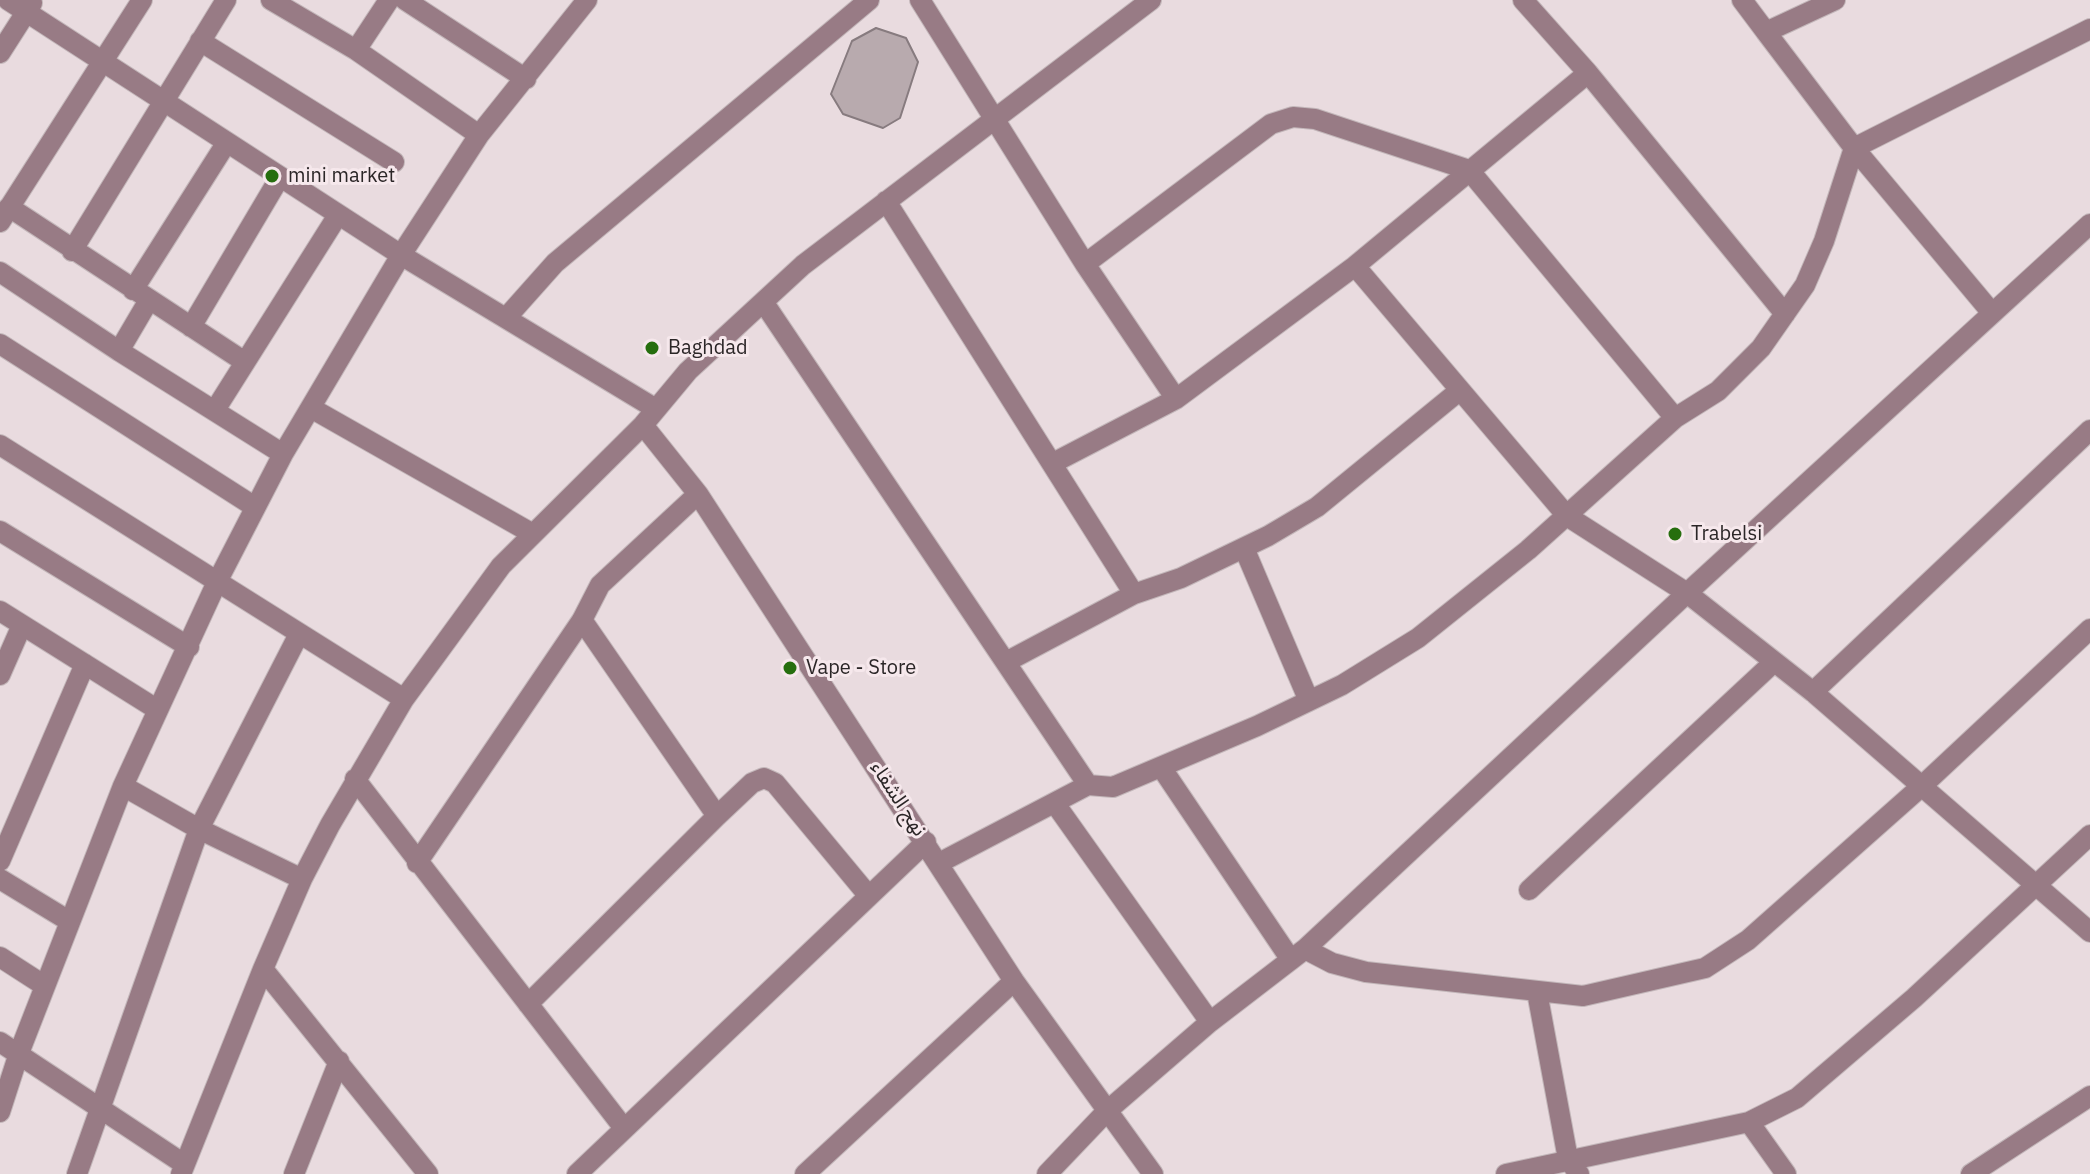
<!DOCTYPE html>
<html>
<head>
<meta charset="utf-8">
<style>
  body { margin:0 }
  canvas { display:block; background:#e9dbdf }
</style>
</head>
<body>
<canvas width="2090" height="1174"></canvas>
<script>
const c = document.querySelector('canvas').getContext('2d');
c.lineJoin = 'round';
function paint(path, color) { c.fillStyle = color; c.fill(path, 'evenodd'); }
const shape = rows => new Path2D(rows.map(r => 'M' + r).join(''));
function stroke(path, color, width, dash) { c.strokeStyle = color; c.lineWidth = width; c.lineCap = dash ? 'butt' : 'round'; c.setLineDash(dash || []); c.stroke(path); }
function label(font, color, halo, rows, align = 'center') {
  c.font = font + ' "IBM Plex Sans","Noto Sans Arabic",sans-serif'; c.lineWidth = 6; c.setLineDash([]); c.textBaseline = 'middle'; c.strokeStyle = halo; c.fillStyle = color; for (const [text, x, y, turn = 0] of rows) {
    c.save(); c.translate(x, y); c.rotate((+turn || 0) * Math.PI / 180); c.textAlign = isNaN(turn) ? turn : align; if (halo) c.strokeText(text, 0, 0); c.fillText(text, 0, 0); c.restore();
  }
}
const building = shape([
  [876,28,906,38,918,62,900,118,883,128,843,114,831,94,852,41,876,28]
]);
const minor = shape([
  [8,0,401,255,656,409],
  [271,0,356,50,479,135],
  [405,0,526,79],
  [920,0,1085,264,1176,399],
  [1523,0,1588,73,1355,266,1567,516,1687,593,1813,692,2090,932],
  [1742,0,1766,32,1835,0],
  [1766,32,1854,148,1992,313],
  [200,41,394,162],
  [356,50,389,0],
  [0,53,32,3],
  [1588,73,1785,314],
  [886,201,1134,594,1181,578,1268,536,1317,507,1459,391],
  [9,207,245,362],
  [0,222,142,0],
  [72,251,226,0],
  [1085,264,1271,124,1293,117,1315,119,1469,170,1675,418],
  [0,272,119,351],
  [133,290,227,142],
  [149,300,119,351,283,454],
  [764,303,1088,785,1113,787,1257,726,1342,685,1418,638,1528,550,1675,418,1718,391,1761,348,1805,285,1824,241,1854,148,2090,29],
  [506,318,555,263,869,0],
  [191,327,280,177],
  [0,344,255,507],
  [311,408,533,534],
  [215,410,338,215],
  [643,425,698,494,1014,981,1153,1174],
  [0,445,404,699],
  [1053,463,1176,399,1355,266],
  [0,531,189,647],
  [1244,548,1309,701],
  [0,611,158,710],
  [582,620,717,816],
  [1006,662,1134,594],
  [0,675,22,625],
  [1813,692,2090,430],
  [1161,767,1291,960],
  [355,779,623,1127],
  [123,786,199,829,302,879],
  [1056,805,1210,1022],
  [0,861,85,664],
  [417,863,582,620,600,585,698,494],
  [939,863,1088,785],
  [0,879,69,921],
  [1529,890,1774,662],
  [1305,949,1332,963,1366,972,1583,996,1705,968,1748,940,1923,785,2090,629],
  [0,957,45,986],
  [263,969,428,1174],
  [1537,992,1568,1159,1579,1174],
  [528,1004,717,816,752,783,764,778,775,783,868,895],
  [0,1042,184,1164],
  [0,1112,19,1053,123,786,217,582,283,454,401,255,479,135,587,0],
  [1749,1122,1786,1174],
  [77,1174,199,829,299,634],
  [181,1174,263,969,302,879,330,825,404,699,501,566,643,425,688,371,803,265,1151,0],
  [294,1174,339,1061],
  [577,1174,926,842],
  [805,1174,1014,981],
  [1047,1174,1107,1111,1210,1022,1305,949,1687,593,2090,224],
  [1506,1174,1749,1122,1797,1098,1914,998,2090,835],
  [1971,1174,2090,1096]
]);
const markers = [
  [272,176,8,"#266e0e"],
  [652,348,8,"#266e0e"],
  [1675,534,8,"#266e0e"],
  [790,668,8,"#266e0e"]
];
const poiNames = [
  ["mini market",288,176],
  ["Baghdad",668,348],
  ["Trabelsi",1691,534],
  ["Vape - Store",806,668]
];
const streetNames = [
  ["نهج الشفاء",898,799,57]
];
paint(building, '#b8aaae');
stroke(building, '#877b7f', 2);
stroke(minor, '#c3b7ba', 22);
stroke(minor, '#987b85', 20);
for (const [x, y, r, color] of markers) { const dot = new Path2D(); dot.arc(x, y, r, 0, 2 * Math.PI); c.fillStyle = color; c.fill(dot); stroke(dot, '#f6e8ec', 3); }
label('20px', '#2b2627', '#f6e8ec', poiNames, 'left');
label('20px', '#2b2627', '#f6e8ec', streetNames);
</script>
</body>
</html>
